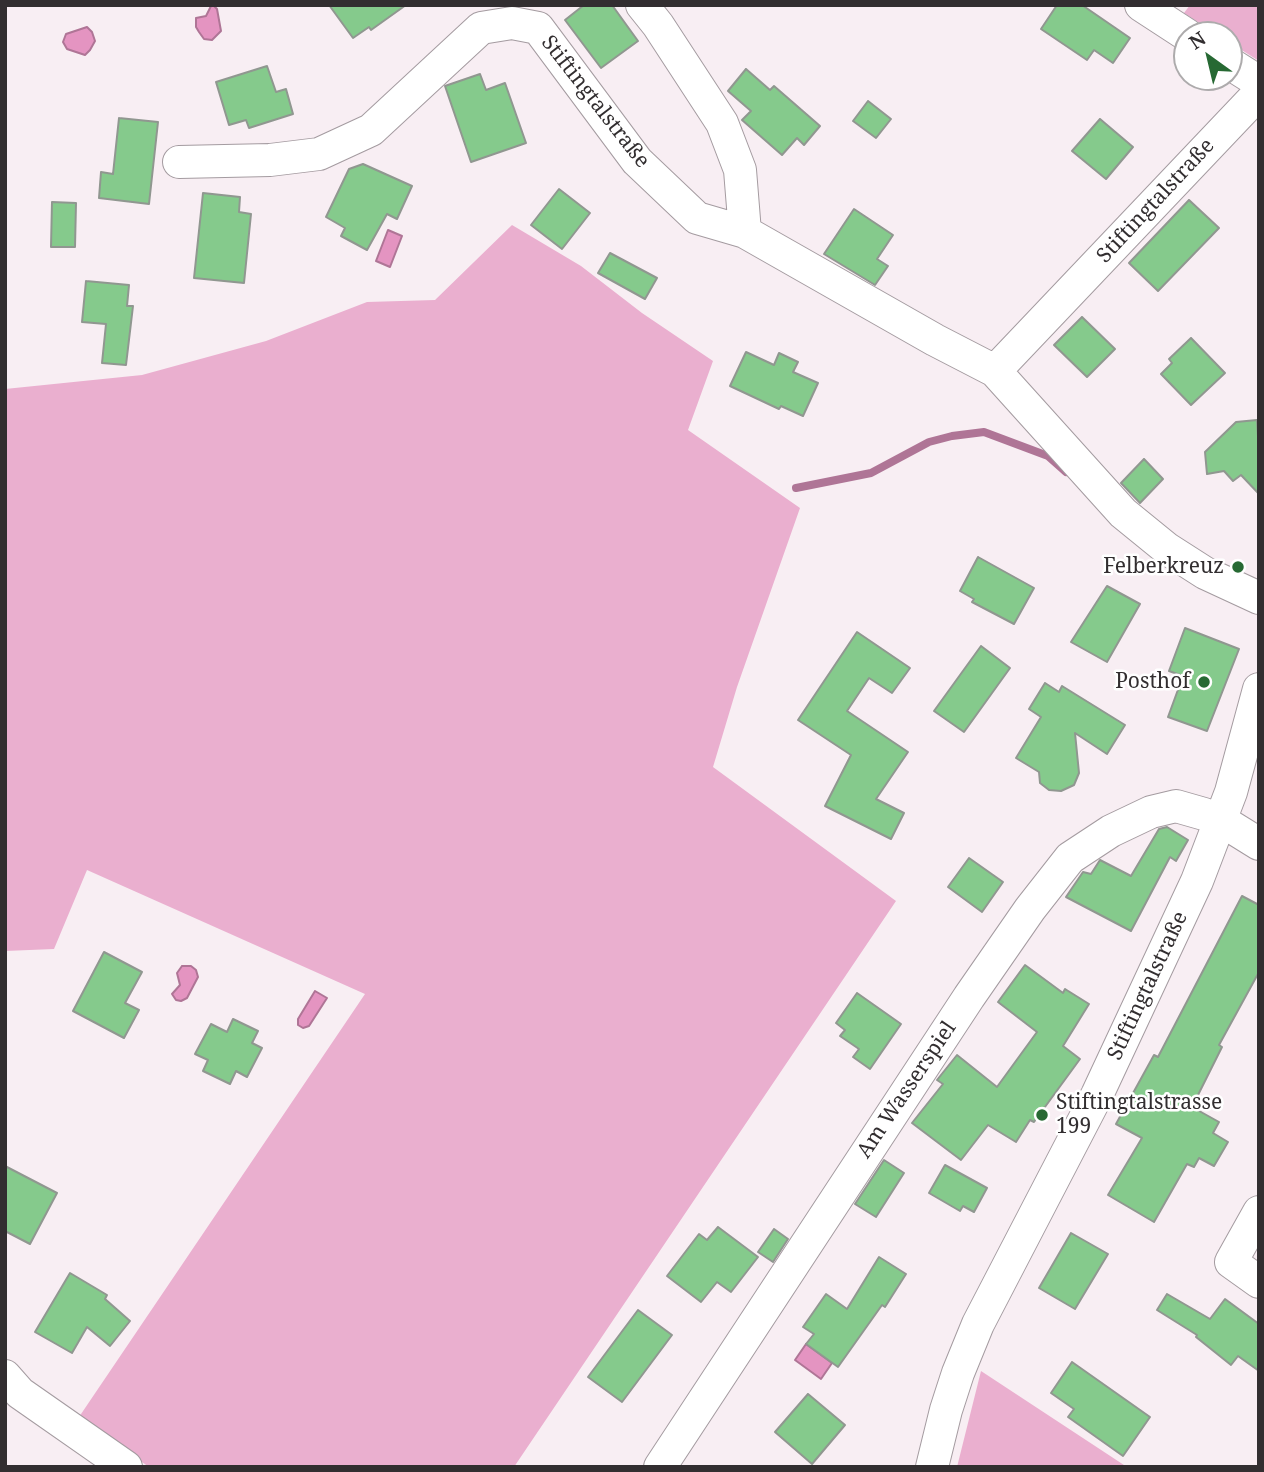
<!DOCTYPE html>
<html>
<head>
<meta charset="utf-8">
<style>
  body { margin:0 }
  #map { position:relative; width:1264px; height:1472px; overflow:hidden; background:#f8eef3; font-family:"Noto Serif",serif }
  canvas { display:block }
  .frame { position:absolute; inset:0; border:7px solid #322e30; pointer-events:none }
  .north { position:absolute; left:1173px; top:21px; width:70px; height:70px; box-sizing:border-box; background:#fff; border:2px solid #adabac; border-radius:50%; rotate:326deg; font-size:19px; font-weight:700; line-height:28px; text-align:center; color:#322e30 }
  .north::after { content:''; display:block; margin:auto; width:24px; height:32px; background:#276933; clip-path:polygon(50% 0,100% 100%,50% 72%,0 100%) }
</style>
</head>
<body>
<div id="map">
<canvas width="1264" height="1472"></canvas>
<div class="frame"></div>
<div class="north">N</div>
</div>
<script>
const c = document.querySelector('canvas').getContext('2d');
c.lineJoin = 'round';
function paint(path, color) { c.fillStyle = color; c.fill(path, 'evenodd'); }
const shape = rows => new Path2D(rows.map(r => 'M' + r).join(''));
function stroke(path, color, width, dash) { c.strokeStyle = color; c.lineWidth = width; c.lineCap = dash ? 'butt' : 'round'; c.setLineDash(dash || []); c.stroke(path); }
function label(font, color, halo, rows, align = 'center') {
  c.font = font + ' "Noto Serif",serif'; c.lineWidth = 5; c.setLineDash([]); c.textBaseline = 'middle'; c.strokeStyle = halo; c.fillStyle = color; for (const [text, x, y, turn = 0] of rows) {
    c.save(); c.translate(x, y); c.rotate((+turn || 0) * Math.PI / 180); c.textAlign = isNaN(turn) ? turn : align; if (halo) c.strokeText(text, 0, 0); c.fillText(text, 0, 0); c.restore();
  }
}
const green = shape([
  [1190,5,1259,5,1259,61,1229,42,1229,35,1218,35,1184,13],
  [512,225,581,266,642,313,713,361,688,430,800,508,737,687,713,767,896,901,514,1467,149,1467,79,1417,365,994,87,870,54,949,5,951,5,389,142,375,266,341,367,302,435,300],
  [981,1371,1127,1467,957,1467]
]);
const water = shape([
  [211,6,214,6,217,9,221,31,212,40,204,39,199,32,196,27,196,18,206,16,211,6],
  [87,27,92,32,95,41,90,50,85,55,67,49,63,42,66,34,87,27],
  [388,230,402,236,390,267,376,261,388,230],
  [182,966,191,966,196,970,198,977,187,998,181,1001,176,1000,172,994,180,985,177,973,182,966],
  [315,991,327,998,309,1026,303,1028,298,1025,298,1019,315,991],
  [806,1344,832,1363,821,1379,795,1360,806,1344]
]);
const stream = shape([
  [796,488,871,473,929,442,952,436,984,432,1048,456,1066,472]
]);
const building = shape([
  [329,5,406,5,371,30,369,27,353,38,329,5],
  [584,5,612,5,638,41,601,68,565,20,584,5],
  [1057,5,1082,5,1130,38,1113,63,1094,50,1087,60,1041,29,1057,5],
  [267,66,276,92,286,89,293,114,249,128,246,120,229,125,216,82,267,66],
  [746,69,770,90,774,86,820,126,804,145,797,138,782,155,742,120,751,111,728,91,746,69],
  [480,74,486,90,505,83,526,143,471,162,445,86,480,74],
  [868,101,891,119,876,138,853,121,868,101],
  [119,118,158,122,149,204,99,198,101,172,113,174,119,118],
  [1100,119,1133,147,1106,179,1072,151,1100,119],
  [363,164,412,186,397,219,387,214,367,250,341,236,345,228,326,217,349,169,363,164],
  [559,189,590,213,562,249,531,225,559,189],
  [203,193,240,197,239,212,251,214,244,283,194,278,203,193],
  [1189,200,1219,228,1158,291,1129,263,1189,200],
  [52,202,76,203,75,247,51,247,52,202],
  [854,209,893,235,877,259,888,266,875,285,824,254,854,209],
  [610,253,657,278,645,299,598,273,610,253],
  [86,281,129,285,127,306,133,306,126,365,102,363,106,324,82,322,86,281],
  [1082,317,1115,349,1087,377,1054,345,1082,317],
  [1191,338,1225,373,1191,405,1161,374,1172,363,1169,359,1191,338],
  [746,352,774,365,779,353,798,362,793,372,818,383,803,416,781,406,779,409,730,386,746,352],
  [1257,420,1259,453,1259,494,1241,475,1233,481,1224,471,1207,474,1205,452,1236,422,1257,420],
  [1144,459,1163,479,1140,503,1121,483,1144,459],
  [978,557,1034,588,1014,624,972,602,974,599,960,591,978,557],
  [1107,586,1140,604,1107,662,1071,642,1107,586],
  [1185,628,1239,649,1207,731,1168,717,1183,676,1169,671,1185,628],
  [857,632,910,668,892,693,869,678,847,711,908,752,876,799,904,813,891,839,825,806,851,755,798,720,857,632],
  [981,646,1010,668,964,732,934,711,981,646],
  [1045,683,1059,692,1062,686,1125,725,1107,754,1075,733,1079,773,1074,785,1061,791,1049,790,1040,783,1039,772,1016,758,1041,717,1029,709,1045,683],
  [1167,827,1188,840,1176,861,1170,857,1131,931,1066,897,1083,872,1091,874,1100,860,1131,876,1159,829,1167,827],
  [969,858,1003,882,982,912,948,887,969,858],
  [1242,896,1259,905,1259,972,1219,1045,1222,1047,1192,1107,1219,1122,1213,1133,1228,1142,1214,1166,1199,1158,1194,1167,1187,1164,1154,1222,1108,1195,1142,1138,1116,1124,1154,1055,1158,1057,1242,896],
  [104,952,142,972,125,1003,139,1010,124,1038,73,1011,104,952],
  [1025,965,1063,993,1065,989,1089,1004,1063,1046,1080,1059,1034,1122,1030,1120,1016,1142,988,1125,961,1160,912,1123,943,1084,937,1080,957,1055,997,1087,1037,1032,998,1002,1025,965],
  [857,993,901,1024,870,1069,853,1057,859,1049,840,1036,845,1030,836,1023,857,993],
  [233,1019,258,1031,252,1043,262,1048,247,1077,236,1071,230,1084,203,1071,208,1060,195,1054,211,1024,227,1032,233,1019],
  [884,1160,904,1173,876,1217,855,1204,884,1160],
  [945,1165,987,1188,974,1212,963,1206,960,1211,929,1193,945,1165],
  [5,1166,57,1193,30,1244,5,1231,5,1166],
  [718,1227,758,1257,731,1292,717,1282,701,1302,667,1276,699,1234,707,1240,718,1227],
  [774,1229,788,1239,773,1262,758,1252,774,1229],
  [1071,1233,1108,1254,1075,1309,1039,1288,1071,1233],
  [879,1257,906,1274,885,1307,882,1305,838,1367,806,1344,814,1334,803,1327,826,1294,847,1309,879,1257],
  [70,1273,107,1295,105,1299,130,1321,110,1346,87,1327,72,1353,35,1332,70,1273],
  [1167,1294,1210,1319,1225,1299,1259,1324,1259,1371,1238,1356,1231,1365,1196,1337,1197,1335,1157,1310,1167,1294],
  [638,1310,672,1335,622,1402,588,1377,638,1310],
  [1072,1362,1150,1417,1123,1456,1068,1417,1074,1409,1051,1393,1072,1362],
  [808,1394,845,1425,812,1464,775,1432,808,1394]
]);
const minor = shape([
  [642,5,658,25,722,123,740,170,745,232],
  [1141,5,1187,35],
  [1229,63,1259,82],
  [179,162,270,160,319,154,371,130,481,28,512,23,538,28,637,161,697,218,745,232,935,340,995,371,1123,513,1166,548,1205,573,1259,598],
  [995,371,1259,93],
  [1259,1212,1231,1262,1259,1282],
  [5,1376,20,1393,126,1467],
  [660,1467,969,997,1030,909,1070,858,1111,831,1151,812,1176,806,1204,814,1222,821,1259,844],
  [932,1467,946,1410,958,1373,978,1324,1097,1095,1197,881,1231,792,1259,689]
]);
const markers = [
  [1238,567,7,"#276933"],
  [1204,682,7,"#276933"],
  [1042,1115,7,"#276933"]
];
const streetNames = [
  ["Stiftingtalstraße",595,102,52],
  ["Stiftingtalstraße",1156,201,-47],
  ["Stiftingtalstraße",1148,986,-65],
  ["Am Wasserspiel",907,1090,-56]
];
const poiNames = [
  ["Felberkreuz",1224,567],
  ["Posthof",1190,682],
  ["Stiftingtalstrasse",1056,1103,"left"],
  ["199",1056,1127,"left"]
];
paint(green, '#eaafcf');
paint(water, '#e494c1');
stroke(water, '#af7596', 2);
stroke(stream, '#af7596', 8);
paint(building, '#85ca8c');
stroke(building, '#909790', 2);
stroke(minor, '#a49ba0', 34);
stroke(minor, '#fff', 32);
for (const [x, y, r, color] of markers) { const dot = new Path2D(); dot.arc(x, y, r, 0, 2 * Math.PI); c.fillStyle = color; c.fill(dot); stroke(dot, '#fff', 2.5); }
label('21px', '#322e30', '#fff', streetNames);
label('21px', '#322e30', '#fff', poiNames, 'right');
</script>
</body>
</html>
